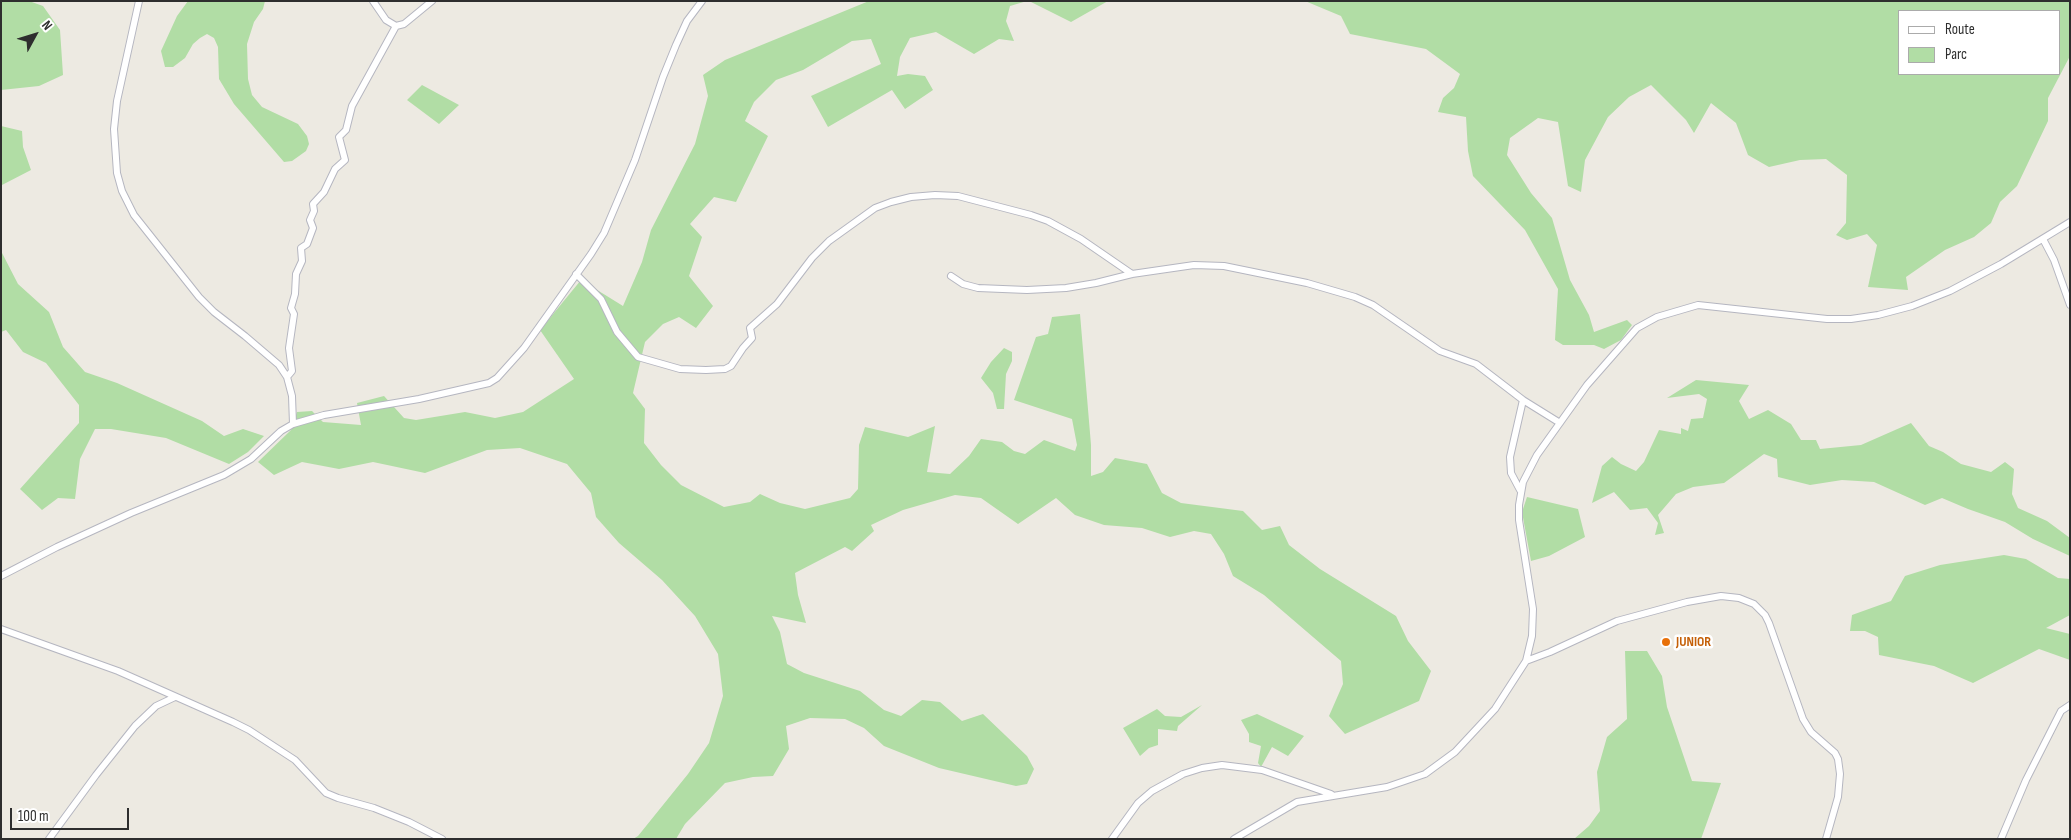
<!DOCTYPE html>
<html>
<head>
<meta charset="utf-8">
<style>
  body { margin:0 }
  #map { position:relative; width:2071px; height:840px; overflow:hidden; background:#edeae2; font-family:"Sofia Sans Condensed",sans-serif }
  canvas { display:block }
  .frame { position:absolute; inset:0; border:2px solid #2e2e2e; pointer-events:none }
  .legend { position:absolute; left:1898px; top:10px; width:162px; height:65px; box-sizing:border-box; background:#fff; border:1px solid #ababab; margin:0; padding:6px 9px; list-style:none; font-size:15px; color:#2e2e2e }
  .legend li { display:flex; align-items:center; gap:10px; height:25px }
  .legend b { width:25px; border:1px solid #ababab }
  .north { position:absolute; left:10px; top:10px; width:50px; height:50px; -webkit-text-stroke:4px #fff; paint-order:stroke; rotate:51deg; font-size:14px; font-weight:700; line-height:20px; text-align:center; color:#2e2e2e }
  .north::after { content:''; display:block; margin:auto; width:18px; height:22px; background:#2e2e2e; clip-path:polygon(50% 0,100% 100%,50% 72%,0 100%) }
  .scale { position:absolute; left:10px; top:808px; width:119px; height:22px; box-sizing:border-box; border:2px solid #2e2e2e; border-top:0; padding-left:6px; font-size:15px; line-height:18px; white-space:nowrap; color:#2e2e2e; -webkit-text-stroke:4px #fff; paint-order:stroke }
</style>
</head>
<body>
<div id="map">
<canvas width="2071" height="840"></canvas>
<div class="frame"></div>
<ul class="legend">
<li><b style="height:6px;background:#fff"></b>Route</li>
<li><b style="height:14px;background:#b1dda5"></b>Parc</li>
</ul>
<div class="north">N</div>
<div class="scale">100 m</div>
</div>
<script>
const c = document.querySelector('canvas').getContext('2d');
c.lineJoin = 'round';
function paint(path, color) { c.fillStyle = color; c.fill(path, 'evenodd'); }
const shape = rows => new Path2D(rows.map(r => 'M' + r).join(''));
function stroke(path, color, width, dash) { c.strokeStyle = color; c.lineWidth = width; c.lineCap = dash ? 'butt' : 'round'; c.setLineDash(dash || []); c.stroke(path); }
function label(font, color, halo, rows, align = 'center') {
  c.font = font + ' "Sofia Sans Condensed",sans-serif'; c.lineWidth = 5; c.setLineDash([]); c.textBaseline = 'middle'; c.strokeStyle = halo; c.fillStyle = color; for (const [text, x, y, turn = 0] of rows) {
    c.save(); c.translate(x, y); c.rotate((+turn || 0) * Math.PI / 180); c.textAlign = isNaN(turn) ? turn : align; if (halo) c.strokeText(text, 0, 0); c.fillText(text, 0, 0); c.restore();
  }
}
const green = shape([
  [1,1,29,1,43,6,60,30,63,75,39,86,1,90],
  [188,1,265,1,263,9,254,22,247,44,248,79,252,95,262,107,298,124,307,136,309,144,306,151,292,161,284,162,234,104,219,79,218,47,214,38,207,34,200,38,193,44,185,58,173,67,165,67,161,51,177,16],
  [869,1,1027,1,1010,6,1006,21,1014,41,999,39,974,54,936,32,910,38,900,57,897,76,908,74,925,76,933,90,905,109,892,90,828,127,811,96,881,64,871,39,852,41,803,70,776,80,754,102,745,121,768,136,736,202,714,197,690,224,702,237,689,276,713,306,696,328,679,317,663,324,645,342,633,393,645,409,644,443,661,465,681,485,724,507,750,502,760,494,780,503,805,509,850,498,858,489,859,445,865,427,908,437,935,426,927,472,950,474,969,456,981,439,1002,442,1014,451,1025,454,1044,440,1075,451,1077,445,1072,419,1014,400,1036,337,1048,334,1052,317,1080,314,1091,445,1091,476,1103,472,1115,458,1147,464,1162,493,1181,503,1243,511,1262,530,1280,526,1289,545,1320,569,1396,616,1408,641,1431,671,1419,701,1345,734,1329,716,1343,684,1341,661,1264,595,1233,576,1224,554,1211,534,1194,531,1170,537,1142,528,1104,525,1075,515,1056,498,1018,524,981,498,955,495,903,510,871,525,874,531,852,551,845,547,795,573,798,595,806,623,772,616,780,632,787,664,804,673,860,691,884,710,901,716,922,700,940,702,962,721,983,714,1027,756,1034,769,1027,784,1016,786,939,768,884,746,864,728,845,719,810,718,786,726,789,749,773,776,753,777,725,783,685,824,676,839,633,839,638,836,688,774,709,743,723,696,718,654,695,616,662,580,619,543,596,517,591,493,567,464,520,448,487,450,425,473,373,462,339,469,302,462,274,475,258,462,291,430,297,412,312,411,323,422,361,425,357,403,384,396,404,418,416,420,465,412,495,418,523,412,574,379,540,330,581,280,623,306,642,262,651,230,695,144,708,96,703,75,725,60],
  [1029,1,1108,1,1071,22],
  [1305,1,2070,1,2070,56,2048,98,2048,121,2017,186,2000,202,1991,223,1974,237,1945,250,1906,277,1908,290,1868,287,1877,245,1867,234,1847,240,1836,235,1846,223,1847,175,1826,159,1800,160,1769,167,1748,155,1736,123,1711,103,1694,133,1686,120,1651,85,1629,97,1608,117,1585,160,1581,192,1568,186,1558,122,1538,118,1510,138,1507,155,1531,193,1552,218,1570,280,1589,315,1594,332,1627,320,1632,325,1621,340,1604,349,1594,345,1563,345,1555,340,1558,289,1525,230,1473,176,1468,151,1466,117,1438,112,1443,98,1454,88,1460,74,1426,49,1350,34,1341,16],
  [1900,11,2060,11,2060,74,1900,74],
  [422,85,459,105,439,124,407,100],
  [1,126,22,131,23,147,31,170,2,185],
  [1,251,18,284,49,312,63,347,85,372,117,383,202,421,224,436,243,429,264,436,248,452,229,464,166,438,111,429,95,429,80,459,75,499,58,498,42,510,20,489,79,423,79,405,46,363,23,352,6,330,1,332],
  [1004,348,1012,352,1012,361,1006,374,1004,409,997,409,993,393,981,378,991,362],
  [1696,380,1749,385,1739,401,1749,419,1768,410,1791,424,1801,440,1816,440,1820,449,1861,445,1911,423,1929,446,1943,452,1961,464,1991,472,2005,462,2014,469,2012,494,2018,508,2047,521,2070,538,2070,556,2033,539,2005,522,1968,509,1942,498,1925,505,1874,482,1842,480,1810,485,1778,477,1777,459,1764,454,1724,483,1693,487,1676,494,1658,515,1664,533,1655,535,1658,523,1647,508,1630,510,1614,492,1592,503,1602,466,1612,457,1621,464,1636,471,1644,462,1659,430,1681,434,1681,428,1688,431,1691,419,1703,418,1707,399,1699,394,1667,398],
  [1527,497,1578,509,1585,537,1549,556,1531,561,1522,512],
  [2004,555,2026,559,2058,578,2070,579,2070,615,2046,628,2070,634,2070,660,2039,649,1973,683,1934,666,1879,655,1878,637,1865,631,1850,631,1852,615,1891,601,1905,576,1940,565],
  [1625,651,1647,651,1662,676,1667,707,1692,781,1721,783,1701,839,1574,839,1589,826,1600,811,1597,772,1607,737,1627,719],
  [1202,705,1178,726,1177,731,1158,729,1158,745,1149,748,1140,756,1123,728,1157,709,1165,716,1181,717],
  [1257,714,1304,736,1288,756,1272,747,1261,767,1258,763,1261,746,1249,742,1249,734,1241,720]
]);
const street = shape([
  [139,1,117,101,114,129,117,173,122,191,134,215,199,297,214,312,245,336,279,365,287,377,292,396,293,424],
  [373,1,386,20,396,26,404,24,432,1],
  [2043,239,2054,260,2070,305],
  [576,274,601,299,617,332,638,357,680,369,706,370,725,369,731,366,743,348,752,338,750,328,777,304,812,258,829,241,875,208,891,202,911,197,935,195,958,196,1031,215,1048,221,1081,239,1132,274],
  [951,276,963,284,978,288,1027,290,1066,288,1096,283,1132,274,1194,265,1224,266,1307,283,1355,297,1373,305,1440,351,1476,364,1523,400,1560,423],
  [287,377,292,371,289,348,294,314,291,308,295,294,296,274,302,261,301,248,307,244,313,228,310,220,314,211,313,204,324,192,335,169,345,160,339,137,346,130,352,106,396,26],
  [1520,490,1511,473,1510,457,1523,400],
  [1,576,57,547,131,513,224,475,251,459,281,431,293,424,324,415,419,399,489,383,497,378,524,348,591,254,604,233,635,160,663,77,676,45,687,21,702,1],
  [1,629,118,671,233,722,249,730,295,760,326,793,338,798,374,808,409,822,442,839],
  [1526,661,1550,652,1617,621,1687,602,1721,596,1739,598,1754,604,1765,615,1769,623,1803,719,1811,732,1835,753,1838,759,1840,774,1838,797,1826,839],
  [49,839,96,775,135,726,156,706,175,697],
  [1112,839,1138,803,1152,791,1183,774,1202,768,1222,765,1262,770,1331,794],
  [1234,839,1297,802,1387,787,1425,774,1455,752,1495,709,1526,661,1532,636,1533,609,1519,520,1519,505,1523,482,1537,455,1587,385,1637,328,1657,317,1698,305,1827,319,1851,319,1878,315,1912,306,1950,291,2001,264,2070,222],
  [2001,839,2026,780,2061,711,2070,705]
]);
const markers = [
  [1666,642,5,"#e8710a"]
];
const foodNames = [
  ["JUNIOR",1676,642]
];
paint(green, '#b1dda5');
stroke(street, '#b5b6c0', 8);
stroke(street, '#fff', 6);
for (const [x, y, r, color] of markers) { const dot = new Path2D(); dot.arc(x, y, r, 0, 2 * Math.PI); c.fillStyle = color; c.fill(dot); stroke(dot, '#fff', 2); }
label('bold 14px', '#c56008', '#fff', foodNames, 'left');
</script>
</body>
</html>
